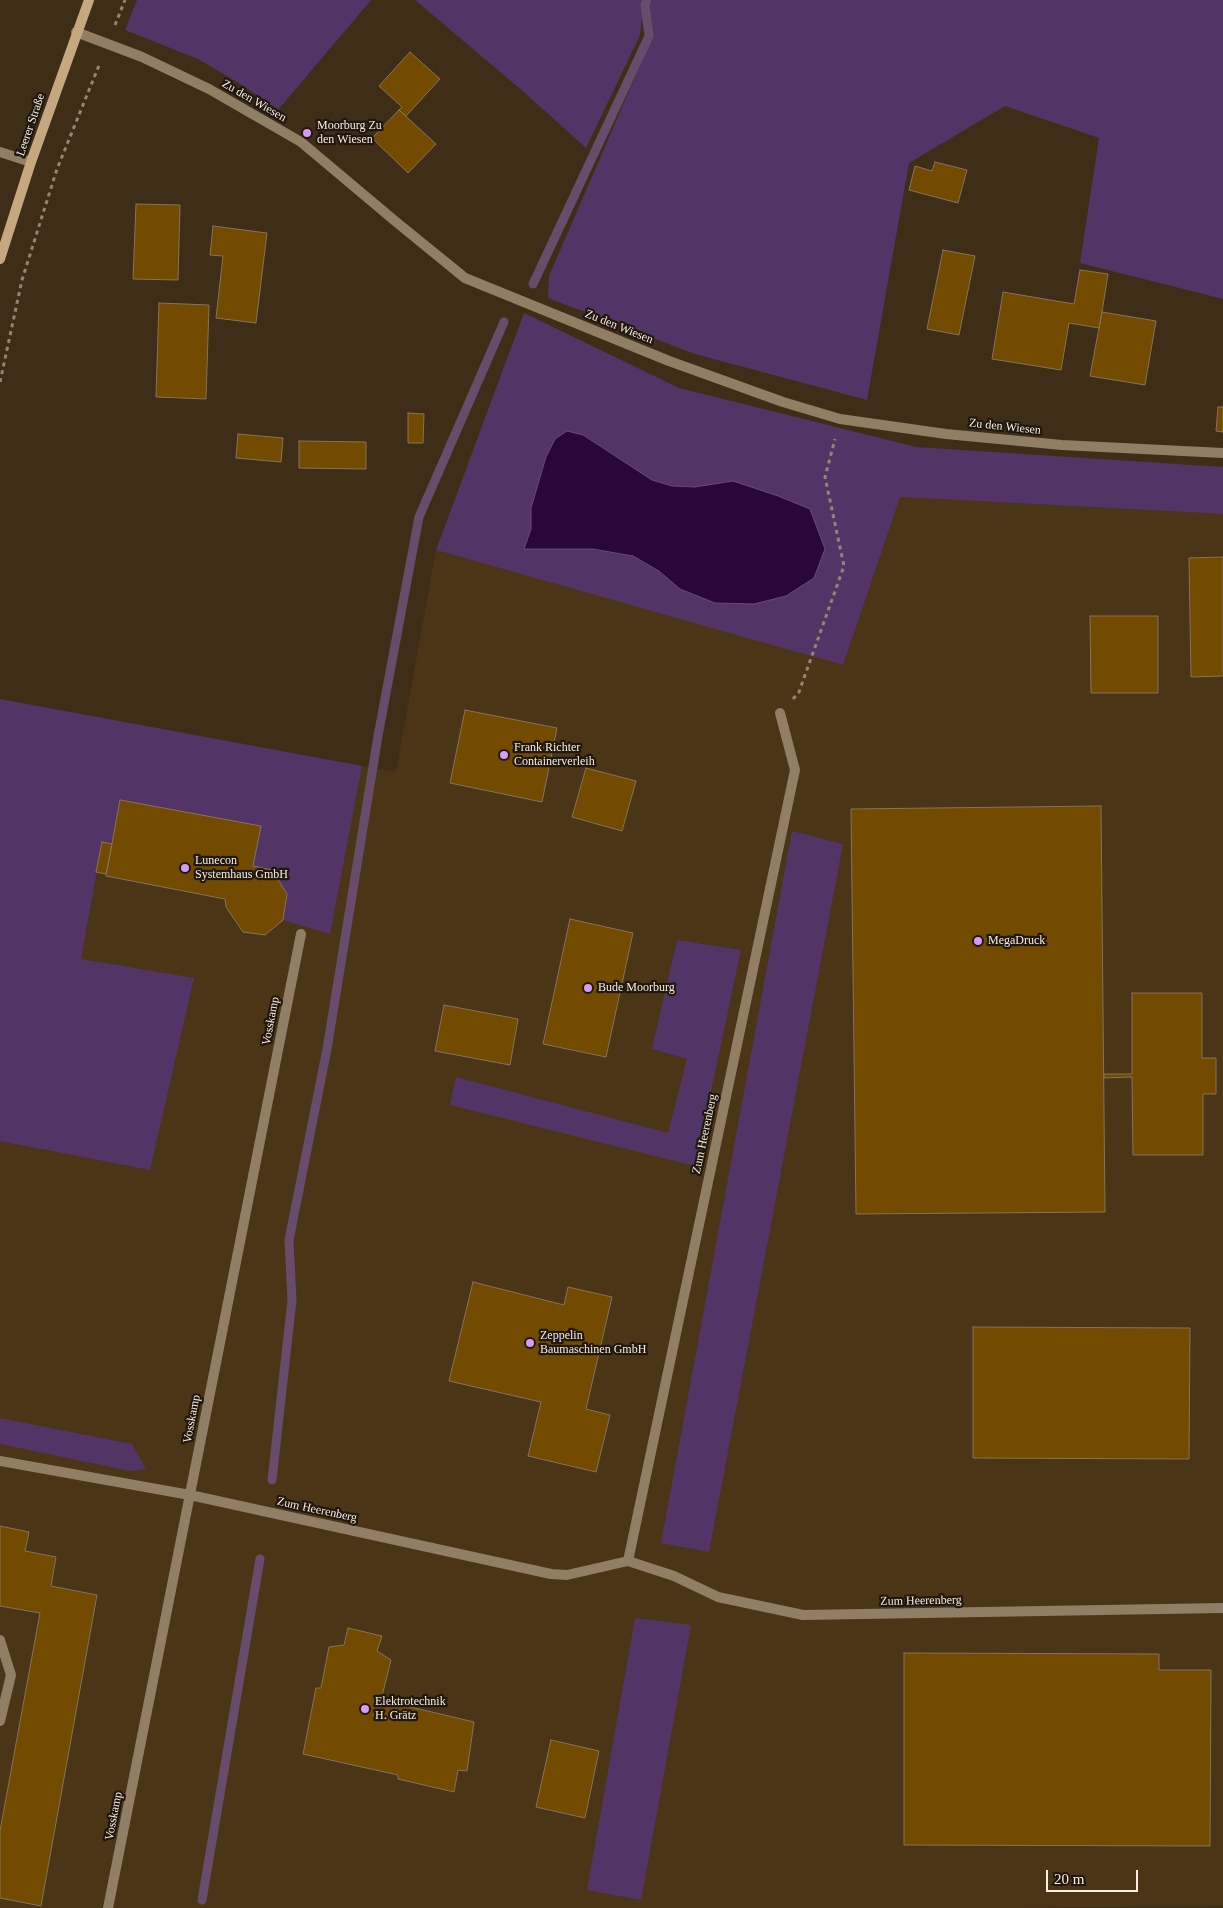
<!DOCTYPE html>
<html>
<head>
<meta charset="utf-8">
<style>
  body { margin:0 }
  #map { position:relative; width:1223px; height:1908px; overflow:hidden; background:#3f2e17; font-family:Georgia,serif }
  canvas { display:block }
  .scale { position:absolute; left:1046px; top:1870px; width:92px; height:22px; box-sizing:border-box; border:2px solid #f8eddf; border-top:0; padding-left:6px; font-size:15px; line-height:18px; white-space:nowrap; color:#f8eddf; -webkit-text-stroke:4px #20180e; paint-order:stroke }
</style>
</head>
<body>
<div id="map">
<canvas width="1223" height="1908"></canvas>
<div class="scale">20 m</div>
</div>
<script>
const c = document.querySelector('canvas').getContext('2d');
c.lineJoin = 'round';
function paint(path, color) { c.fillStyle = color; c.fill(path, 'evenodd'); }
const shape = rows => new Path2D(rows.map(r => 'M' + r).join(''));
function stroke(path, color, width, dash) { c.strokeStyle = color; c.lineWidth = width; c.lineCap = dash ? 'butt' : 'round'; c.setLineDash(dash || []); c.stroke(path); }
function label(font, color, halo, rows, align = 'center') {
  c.font = font + ' Georgia,serif'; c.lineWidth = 4.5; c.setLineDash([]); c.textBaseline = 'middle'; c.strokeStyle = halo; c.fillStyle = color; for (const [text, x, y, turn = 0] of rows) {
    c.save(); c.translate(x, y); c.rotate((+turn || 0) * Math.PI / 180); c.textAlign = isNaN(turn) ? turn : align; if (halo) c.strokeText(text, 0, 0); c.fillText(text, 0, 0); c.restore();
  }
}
const built = shape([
  [899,497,1223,514,1223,1906,1004,1908,0,1908,0,699,396,772,436,550,734,632,842,665]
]);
const green = shape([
  [137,0,371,0,278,110,242,85,198,59,125,30],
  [415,0,644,0,640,35,586,148,525,93],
  [652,0,1223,0,1223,299,1080,263,1099,138,1005,106,909,163,867,400,695,354,548,298,549,276,652,38,649,6],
  [524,313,679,388,916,447,1223,467,1223,514,900,497,843,665,436,550],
  [584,435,652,480,672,486,695,487,733,481,778,496,810,509,680,589,659,571,633,556,593,549,525,549,531,528,531,508,546,456],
  [0,699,362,766,330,934,283,920,287,894,272,870,253,866,260,826,120,800,112,844,102,842,81,959,194,978,150,1170,0,1141],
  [792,831,843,844,709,1552,661,1543],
  [677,940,741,950,695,1166,450,1105,456,1077,668,1133,687,1059,652,1049],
  [0,1418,132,1444,146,1469,130,1471,0,1444],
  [635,1618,691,1625,641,1900,587,1890]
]);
const water = shape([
  [567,431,583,435,652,480,672,486,695,487,733,481,778,496,810,509,825,549,814,578,786,596,754,604,715,603,680,589,659,571,633,556,593,549,524,549,531,529,531,508,546,457,555,439,567,431]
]);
const stream = shape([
  [533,284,649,36,645,5,647,0],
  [272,1480,292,1300,289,1240,327,1049,378,736,419,517,504,322],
  [202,1900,260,1559]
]);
const building = shape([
  [410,52,440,79,406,116,399,110,402,107,379,86,410,52],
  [399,110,436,144,408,173,372,138,399,110],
  [935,162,967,170,958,203,909,190,915,166,932,171,935,162],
  [136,204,180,205,178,280,133,279,136,204],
  [213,226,267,233,256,323,216,318,223,256,210,255,213,226],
  [943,250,975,256,959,335,927,329,943,250],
  [1080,270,1108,274,1102,312,1099,328,1069,323,1061,370,992,359,1003,292,1074,304,1080,270],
  [159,303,209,305,206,399,156,397,159,303],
  [1102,312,1156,321,1145,385,1090,376,1102,312],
  [1218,407,1223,407,1223,432,1216,431,1218,407],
  [408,413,424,414,423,443,408,443,408,413],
  [238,434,283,438,281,462,236,458,238,434],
  [299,441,366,442,366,469,299,468,299,441],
  [1223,557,1223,676,1191,677,1189,558,1223,557],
  [1090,616,1158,616,1158,693,1091,693,1090,616],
  [465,710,557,728,542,802,450,783,465,710],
  [586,768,636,781,622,831,572,817,586,768],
  [120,800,261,826,253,866,272,870,287,894,283,920,265,935,243,932,226,907,225,899,106,876,120,800],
  [1101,806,1105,1212,856,1214,851,809,1101,806],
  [102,842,112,844,106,874,96,872,102,842],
  [570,919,633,933,606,1057,543,1044,570,919],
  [1132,993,1202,993,1202,1058,1216,1058,1216,1094,1203,1094,1203,1155,1133,1155,1132,1077,1104,1078,1104,1074,1132,1074,1132,993],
  [444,1005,518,1019,510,1065,435,1051,444,1005],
  [473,1282,564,1305,568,1287,612,1297,586,1409,610,1415,596,1472,528,1456,541,1402,449,1381,473,1282],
  [973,1327,1190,1328,1189,1459,973,1458,973,1327],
  [0,1526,29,1532,25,1551,56,1557,51,1586,97,1595,41,1906,0,1898,0,1831,40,1613,0,1606,0,1526],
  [348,1628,382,1636,377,1651,391,1660,381,1700,474,1722,467,1771,458,1770,454,1792,398,1779,398,1775,303,1754,316,1688,321,1688,329,1647,344,1645,348,1628],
  [904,1653,1159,1654,1159,1670,1211,1670,1210,1846,904,1845,904,1653],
  [551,1740,599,1751,585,1818,536,1807,551,1740]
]);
const path = shape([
  [115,25,125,0],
  [0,382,22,280,57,169,100,63],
  [793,699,799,692,844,566,825,477,835,439]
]);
const lane = shape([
  [0,1640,11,1675,0,1721]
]);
const street = shape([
  [76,32,142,57,209,89,301,142,395,221,465,278,669,361,783,402,840,419,946,434,1062,445,1223,453],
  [0,152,31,162],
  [0,1461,190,1495,551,1574,567,1575,628,1561,674,1576,718,1597,803,1615,1223,1608],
  [628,1561,795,770,780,713],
  [108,1908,301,934]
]);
const secondary = shape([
  [0,259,31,162,89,0]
]);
const markers = [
  [307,133,5,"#d69bfa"],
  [504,755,5,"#d69bfa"],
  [185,868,5,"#d69bfa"],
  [978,941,5,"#d69bfa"],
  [588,988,5,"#d69bfa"],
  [530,1343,5,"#d69bfa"],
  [365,1709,5,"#d69bfa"]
];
const streetNames = [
  ["Zu den Wiesen",254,101,30],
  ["Leerer Straße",31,125,-71],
  ["Zu den Wiesen",619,327,22],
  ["Zu den Wiesen",1005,427,6],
  ["Vosskamp",271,1021,-79],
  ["Zum Heerenberg",705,1134,-78],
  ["Vosskamp",192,1419,-79],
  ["Zum Heerenberg",317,1510,12],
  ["Zum Heerenberg",921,1601,-1],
  ["Vosskamp",114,1816,-79]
];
const poiNames = [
  ["Moorburg Zu",317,126],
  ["den Wiesen",317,140],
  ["Frank Richter",514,748],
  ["Containerverleih",514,762],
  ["Lunecon",195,861],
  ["Systemhaus GmbH",195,875],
  ["MegaDruck",988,941],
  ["Bude Moorburg",598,988],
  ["Zeppelin",540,1336],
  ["Baumaschinen GmbH",540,1350],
  ["Elektrotechnik",375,1702],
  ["H. Grätz",375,1716]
];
paint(built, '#4a3517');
paint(green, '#533466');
paint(water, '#2a073b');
stroke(water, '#684c6c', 1);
stroke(stream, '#684c6c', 9);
paint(building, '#724b00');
stroke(building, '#86735a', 1);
stroke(path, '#948573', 3, [4, 4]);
stroke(lane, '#907e65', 10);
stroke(street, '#907e65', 10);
stroke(secondary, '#c6a880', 10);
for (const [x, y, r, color] of markers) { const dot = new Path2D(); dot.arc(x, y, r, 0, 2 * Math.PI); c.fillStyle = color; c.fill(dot); stroke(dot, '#20180e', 2); }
label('12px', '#f8eddf', '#20180e', streetNames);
label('12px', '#f8eddf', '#20180e', poiNames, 'left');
</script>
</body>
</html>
